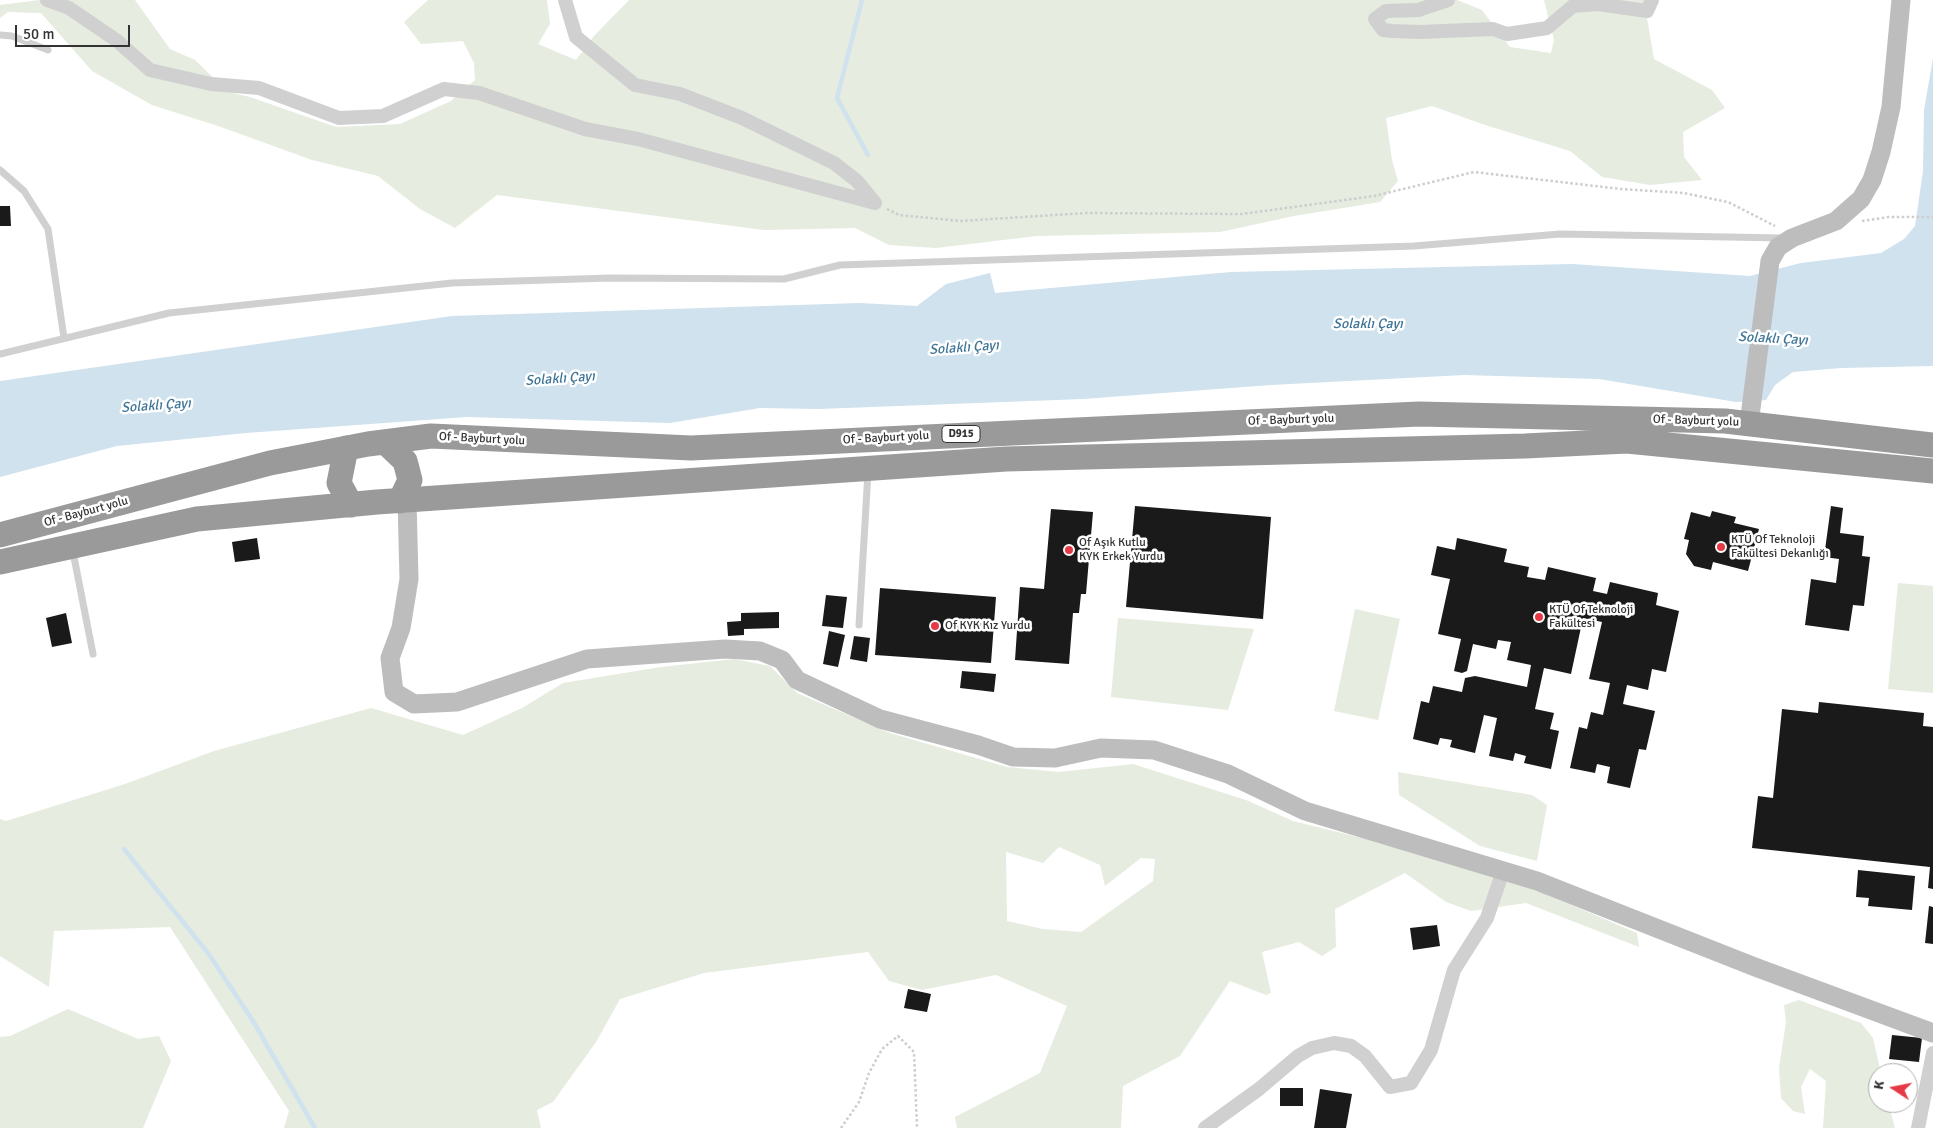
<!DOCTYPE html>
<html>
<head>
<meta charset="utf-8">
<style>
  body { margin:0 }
  #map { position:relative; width:1933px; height:1128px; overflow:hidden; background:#fff; font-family:Signika,sans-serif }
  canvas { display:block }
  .north { position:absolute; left:1868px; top:1063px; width:50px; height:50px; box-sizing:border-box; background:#fff; border:1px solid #adadad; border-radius:50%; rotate:281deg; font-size:14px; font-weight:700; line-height:20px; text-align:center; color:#333 }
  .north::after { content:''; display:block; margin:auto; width:18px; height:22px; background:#e63946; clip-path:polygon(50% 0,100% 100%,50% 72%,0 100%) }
  .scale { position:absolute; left:15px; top:25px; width:115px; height:22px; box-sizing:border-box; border:2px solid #333; border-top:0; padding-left:6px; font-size:15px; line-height:18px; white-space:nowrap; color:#333; -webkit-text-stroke:4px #fff; paint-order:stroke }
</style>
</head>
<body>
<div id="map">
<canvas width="1933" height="1128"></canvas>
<div class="north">K</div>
<div class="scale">50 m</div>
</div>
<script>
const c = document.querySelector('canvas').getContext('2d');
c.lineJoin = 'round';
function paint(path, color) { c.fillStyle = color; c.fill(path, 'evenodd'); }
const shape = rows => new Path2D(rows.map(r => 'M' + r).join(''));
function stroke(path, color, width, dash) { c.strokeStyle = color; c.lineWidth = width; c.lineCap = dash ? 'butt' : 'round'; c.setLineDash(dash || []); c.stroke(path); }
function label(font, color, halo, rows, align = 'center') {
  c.font = font + ' Signika,sans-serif'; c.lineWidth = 5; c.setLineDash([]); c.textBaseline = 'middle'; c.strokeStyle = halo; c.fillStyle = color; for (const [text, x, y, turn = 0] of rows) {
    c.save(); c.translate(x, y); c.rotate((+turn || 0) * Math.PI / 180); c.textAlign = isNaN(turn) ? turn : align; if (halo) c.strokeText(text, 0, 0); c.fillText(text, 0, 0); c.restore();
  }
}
const green = shape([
  [39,0,135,0,170,49,195,60,228,92,250,97,336,127,400,124,451,101,475,80,474,63,463,41,421,44,404,22,428,0,547,0,550,24,538,44,576,60,594,36,629,0,1457,0,1482,10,1510,47,1551,53,1554,40,1544,0,1644,0,1654,59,1712,90,1725,108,1683,132,1684,157,1702,180,1650,185,1602,177,1570,151,1485,125,1432,106,1386,118,1392,160,1398,181,1380,202,1294,216,1220,232,1037,236,936,248,889,245,855,228,764,230,497,195,455,228,420,209,378,176,312,160,221,127,152,105,92,71,41,13,8,12,0,18,0,5],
  [1898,583,1933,586,1933,693,1888,689],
  [1355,609,1400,619,1378,720,1334,711],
  [1118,618,1254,629,1228,710,1111,697],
  [734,659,770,666,797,693,890,733,1007,767,1059,772,1133,764,1246,800,1293,821,1366,839,1527,886,1637,933,1639,947,1526,903,1471,911,1446,902,1405,873,1335,909,1336,947,1322,956,1299,942,1262,952,1271,993,1266,995,1230,981,1180,1056,1123,1086,1121,1128,957,1128,955,1117,1040,1073,1067,1006,996,975,922,990,889,981,868,952,704,973,620,999,596,1042,553,1102,537,1110,541,1128,284,1128,289,1111,170,927,54,931,49,987,0,956,0,819,6,821,125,784,214,751,371,708,463,735,522,708,563,683,661,667],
  [1059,847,1100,865,1105,886,1141,858,1155,859,1153,881,1081,932,1043,929,1007,921,1006,852,1043,863],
  [1398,772,1532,795,1547,805,1537,861,1480,846,1399,795],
  [1799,1000,1861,1023,1873,1038,1881,1073,1878,1073,1878,1103,1888,1103,1895,1128,1823,1128,1826,1081,1810,1069,1801,1087,1805,1114,1793,1111,1781,1098,1779,1068,1786,1022,1784,1005],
  [68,1009,138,1039,159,1036,171,1061,143,1128,0,1128,0,1037,10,1036]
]);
const water = shape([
  [1933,58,1933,366,1841,368,1793,372,1775,385,1766,400,1736,402,1599,379,1464,375,1271,385,1083,399,819,409,760,408,670,423,467,417,246,433,117,446,0,477,0,381,452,316,860,303,917,306,946,284,990,273,995,293,1231,272,1572,264,1750,276,1801,263,1881,253,1904,239,1915,226,1923,171,1924,110]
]);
const stream = shape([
  [862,0,837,98,868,155],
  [124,849,208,953,253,1021,315,1128]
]);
const building = shape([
  [0,206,10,206,11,226,0,226],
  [1135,506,1271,517,1263,619,1126,607],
  [1831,506,1843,508,1840,533,1864,536,1862,556,1870,557,1864,606,1853,605,1849,631,1805,625,1811,579,1836,583,1839,559,1824,557],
  [1051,509,1093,512,1086,594,1081,594,1079,613,1073,613,1069,664,1015,660,1020,587,1044,589],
  [1712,511,1736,517,1734,523,1759,529,1748,571,1713,562,1711,570,1694,566,1686,554,1689,540,1684,539,1691,512,1710,517],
  [257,538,260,559,235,562,232,542],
  [1457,538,1507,549,1504,562,1529,567,1527,577,1545,580,1548,567,1596,578,1593,591,1607,594,1610,582,1658,593,1656,605,1679,611,1666,672,1652,669,1648,690,1627,685,1623,704,1655,711,1646,750,1639,749,1630,788,1607,783,1610,767,1597,764,1595,773,1570,768,1579,727,1587,729,1591,712,1603,715,1610,683,1589,679,1602,622,1583,618,1571,674,1544,668,1535,709,1554,713,1550,729,1559,731,1551,769,1524,763,1526,756,1515,753,1513,761,1489,756,1497,718,1484,715,1475,753,1450,747,1452,740,1440,738,1438,745,1413,739,1421,701,1429,703,1433,686,1462,692,1465,678,1475,676,1527,687,1531,665,1507,660,1511,642,1498,640,1496,649,1473,644,1467,671,1462,673,1454,671,1461,639,1438,634,1450,579,1431,575,1437,546,1455,550],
  [880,588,996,597,991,663,875,655],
  [826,595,847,597,843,628,822,626],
  [779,612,779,628,744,629,744,635,728,636,727,622,741,621,741,613],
  [66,613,72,643,52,647,46,618],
  [829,631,845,635,838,667,823,664],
  [854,636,870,638,867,662,850,659],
  [962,671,996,674,994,692,960,688],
  [1819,702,1924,713,1923,726,1933,727,1933,889,1928,888,1930,867,1752,848,1758,796,1773,798,1782,709,1818,713],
  [1858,870,1915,876,1912,910,1868,906,1869,898,1856,897],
  [1929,906,1933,907,1933,944,1925,943],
  [1437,925,1440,946,1413,950,1410,928],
  [908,989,931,994,927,1012,904,1008],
  [1892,1035,1922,1038,1919,1062,1889,1059],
  [1280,1088,1303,1088,1303,1106,1280,1106],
  [1320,1089,1352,1094,1346,1128,1314,1128]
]);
const path = shape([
  [887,209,899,215,960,221,1086,213,1242,214,1374,196,1474,172,1621,189,1684,193,1728,202,1775,226],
  [1862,221,1889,217,1933,217],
  [841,1128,859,1102,869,1073,882,1049,898,1036,914,1052,917,1128]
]);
const lane = shape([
  [0,35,12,36,48,50],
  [0,170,24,191,48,229,64,338],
  [0,354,169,313,452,283,610,278,784,279,840,265,1414,246,1560,234,1783,238],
  [73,552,93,654],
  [859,625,868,472]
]);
const street = shape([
  [47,0,69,8,116,40,150,70,211,84,259,88,339,118,383,116,444,89,479,93,585,129,638,139,875,203,857,181,834,163,742,118,680,94,635,85,576,37,565,0],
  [1448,0,1418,10,1386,11,1375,19,1383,30,1392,31,1419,32,1493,29,1507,34,1547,28,1573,6,1598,4,1647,11,1652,0],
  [1205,1128,1259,1089,1298,1056,1312,1048,1334,1043,1351,1046,1365,1056,1390,1087,1411,1083,1431,1050,1454,970,1487,918,1503,871],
  [1918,1128,1933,1053]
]);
const secondary = shape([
  [1749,424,1770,261,1778,247,1792,238,1836,221,1861,199,1872,180,1881,152,1891,107,1901,0],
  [407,500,409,579,401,628,390,658,394,692,414,704,457,702,587,659,725,649,760,651,782,660,797,680,880,719,978,745,1013,757,1055,758,1101,748,1154,750,1228,774,1305,811,1537,881,1755,967,1933,1033]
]);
const highway = shape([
  [385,442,405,461,410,480,400,501],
  [346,448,339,483,351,505],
  [0,535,270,463,368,444,431,436,691,448,1419,414,1725,421,1933,445],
  [0,562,197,519,377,502,1006,459,1525,446,1627,441,1933,471]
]);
const markers = [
  [1721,547,5,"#e63946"],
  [1069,550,5,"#e63946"],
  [1539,617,5,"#e63946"],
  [935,626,5,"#e63946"]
];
const shields = [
  [961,434,38]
];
const shieldNames = [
  ["D915",961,434]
];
const streetNames = [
  ["Of - Bayburt yolu",1291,420,-2],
  ["Of - Bayburt yolu",1696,421,2],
  ["Of - Bayburt yolu",886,438,-3],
  ["Of - Bayburt yolu",482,439,3],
  ["Of - Bayburt yolu",86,512,-15]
];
const poiNames = [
  ["KTÜ Of Teknoloji",1731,540],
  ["Fakültesi Dekanlığı",1731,554],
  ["Of Aşık Kutlu",1079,543],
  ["KYK Erkek Yurdu",1079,557],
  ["KTÜ Of Teknoloji",1549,610],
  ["Fakültesi",1549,624],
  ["Of KYK Kız Yurdu",945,626]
];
const waterNames = [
  ["Solaklı Çayı",1368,324],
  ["Solaklı Çayı",1773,339,3],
  ["Solaklı Çayı",964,348,-4],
  ["Solaklı Çayı",560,379,-4],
  ["Solaklı Çayı",156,406,-4]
];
paint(green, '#e6ecdf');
paint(water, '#cfe2ee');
stroke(stream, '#cfe2ee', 4.5);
paint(building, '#1a1a1a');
stroke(path, '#cdcdcd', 2.5, [2.5, 2.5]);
stroke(lane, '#d0d0d0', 7);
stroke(street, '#d0d0d0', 14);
stroke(secondary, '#bdbdbd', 19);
stroke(highway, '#9a9a9a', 25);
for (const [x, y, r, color] of markers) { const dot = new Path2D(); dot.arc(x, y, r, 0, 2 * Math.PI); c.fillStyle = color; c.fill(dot); stroke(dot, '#fff', 2); }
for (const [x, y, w] of shields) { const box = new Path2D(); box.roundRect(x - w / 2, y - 8.5, w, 17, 4); c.fillStyle = '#fff'; c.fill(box); stroke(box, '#333', 1); }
label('bold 11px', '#333', null, shieldNames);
label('12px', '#333', '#fff', streetNames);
label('12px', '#333', '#fff', poiNames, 'left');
label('italic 14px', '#3f7597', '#fff', waterNames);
</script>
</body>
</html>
